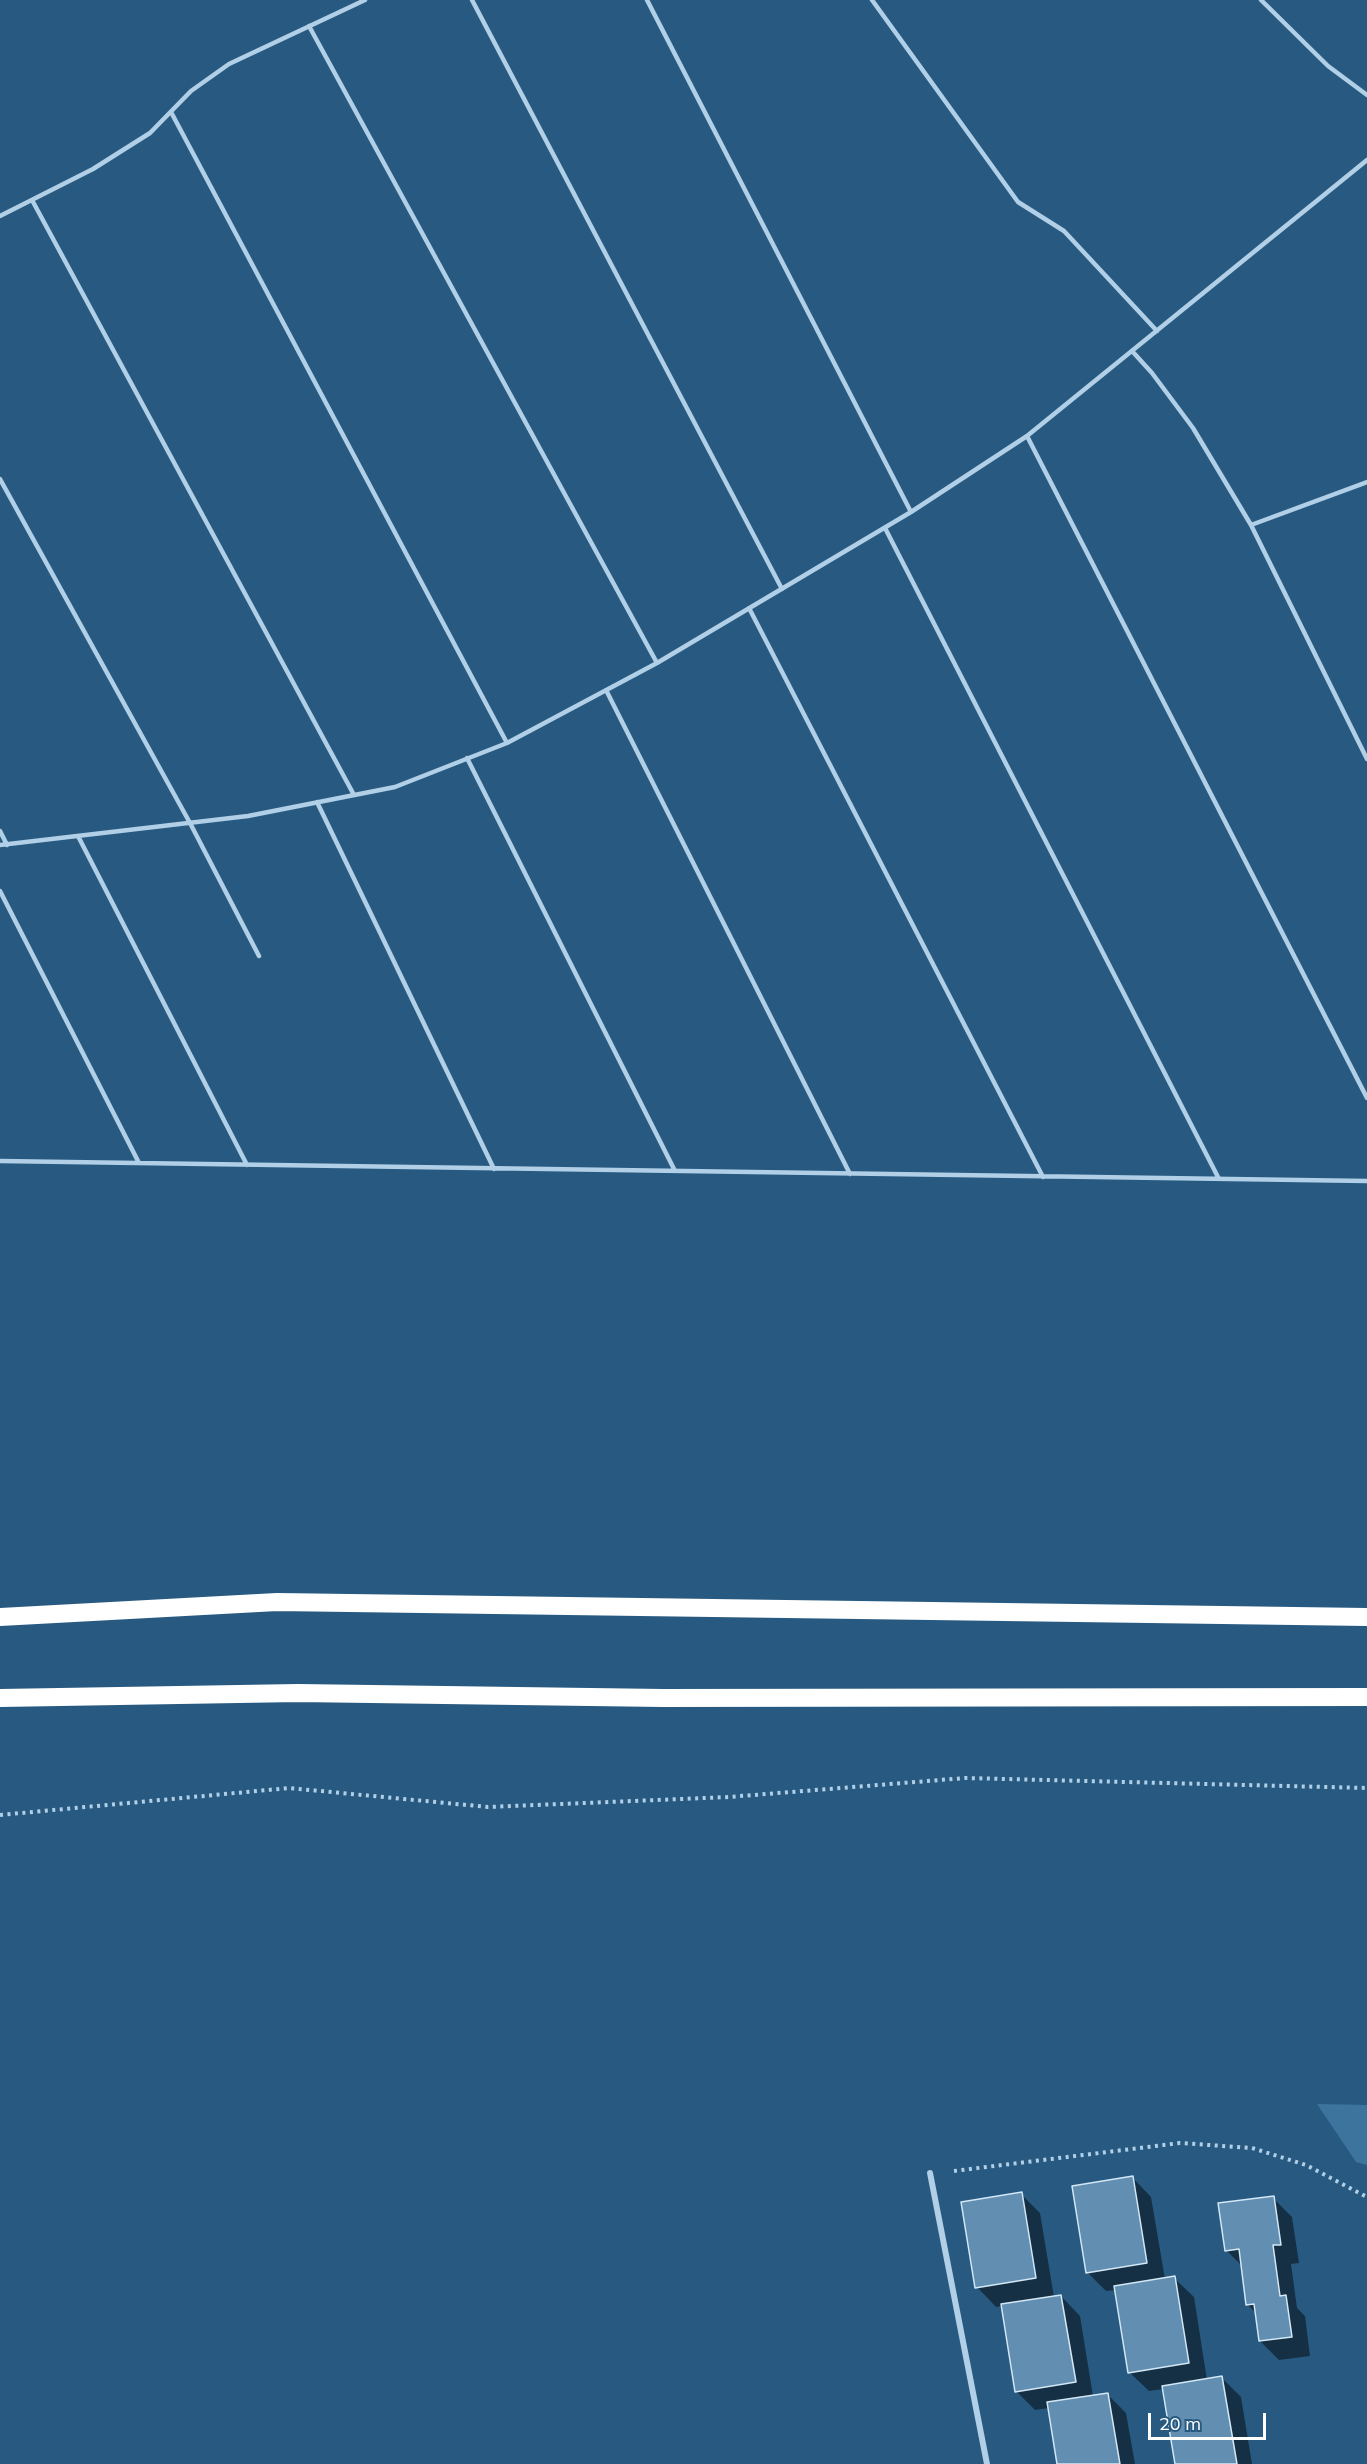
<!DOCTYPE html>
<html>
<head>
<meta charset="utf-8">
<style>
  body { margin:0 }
  #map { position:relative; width:1367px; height:2464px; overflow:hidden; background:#285a81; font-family:Mulish,sans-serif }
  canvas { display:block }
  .scale { position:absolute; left:1148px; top:2413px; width:118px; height:27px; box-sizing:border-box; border:3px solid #fff; border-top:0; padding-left:8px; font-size:18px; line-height:21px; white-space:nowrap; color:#fff; -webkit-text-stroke:4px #285a81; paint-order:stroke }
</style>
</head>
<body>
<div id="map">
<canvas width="1367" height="2464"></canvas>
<div class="scale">20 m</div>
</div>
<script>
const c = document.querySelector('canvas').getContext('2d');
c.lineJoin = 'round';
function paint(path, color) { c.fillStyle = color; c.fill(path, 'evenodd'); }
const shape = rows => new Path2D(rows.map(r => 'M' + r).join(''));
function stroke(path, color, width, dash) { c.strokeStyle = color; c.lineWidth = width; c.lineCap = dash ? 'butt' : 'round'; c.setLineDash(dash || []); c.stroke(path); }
const green = shape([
  [1317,2104,1367,2105,1367,2165,1356,2162]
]);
const shadow = shape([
  [1132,2177,1151,2197,1165,2279,1174,2278,1194,2297,1207,2380,1222,2378,1241,2397,1252,2464,1176,2464,1163,2389,1149,2391,1129,2372,1116,2290,1106,2291,1087,2272],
  [1021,2194,1040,2213,1054,2297,1061,2296,1080,2316,1093,2396,1107,2394,1126,2413,1135,2464,1059,2464,1049,2408,1035,2410,1016,2391,1002,2306,996,2307,977,2287],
  [1273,2198,1292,2217,1299,2263,1291,2264,1297,2308,1305,2316,1310,2356,1279,2360,1260,2341,1256,2313,1247,2304,1242,2266,1226,2250]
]);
const building = shape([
  [1133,2176,1147,2263,1086,2273,1072,2186,1133,2176],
  [1022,2192,1036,2278,975,2288,961,2202,1022,2192],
  [1274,2196,1281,2245,1273,2245,1280,2296,1286,2295,1292,2337,1259,2341,1254,2304,1246,2305,1239,2249,1225,2251,1218,2203,1274,2196],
  [1175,2276,1189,2363,1128,2373,1114,2286,1175,2276],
  [1061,2295,1076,2382,1015,2392,1001,2304,1061,2295],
  [1222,2376,1237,2464,1175,2464,1162,2386,1222,2376],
  [1108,2393,1120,2464,1057,2464,1047,2402,1108,2393]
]);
const path = shape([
  [0,1815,289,1788,488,1807,729,1797,965,1778,1367,1788],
  [954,2171,1180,2143,1252,2148,1306,2165,1367,2197]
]);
const lane = shape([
  [472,0,782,589],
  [647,0,911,512],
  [872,0,1018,202,1064,231,1157,331],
  [1261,0,1328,66,1367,95],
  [309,26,657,663],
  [171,112,507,743],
  [32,200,354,795],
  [0,216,93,169,150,133,191,91,229,64,365,0],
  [1132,351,1152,373,1193,428,1251,525,1367,759],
  [1027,436,1367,1098],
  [0,479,190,823,259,956],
  [1251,525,1367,482],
  [885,528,1219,1179],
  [749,608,1043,1177],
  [606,690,850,1174],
  [467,758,675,1171],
  [317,802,494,1169],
  [0,831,7,845],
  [78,836,247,1165],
  [0,845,248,816,395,787,507,743,657,663,911,512,1027,436,1367,160],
  [0,891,139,1163],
  [0,1161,1367,1181]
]);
const street = shape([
  [930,2173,987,2464]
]);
const highway = shape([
  [0,1617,277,1602,1367,1617],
  [0,1698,298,1693,663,1698,1367,1697]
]);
paint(green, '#3d749e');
paint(shadow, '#0007');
paint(building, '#618eb1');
stroke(building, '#d3e7f5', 1.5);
stroke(path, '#b1cfe6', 4, [3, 4.5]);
stroke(lane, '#b1cfe6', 4.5);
stroke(street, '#b1cfe6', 6);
stroke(highway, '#fff', 18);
</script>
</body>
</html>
